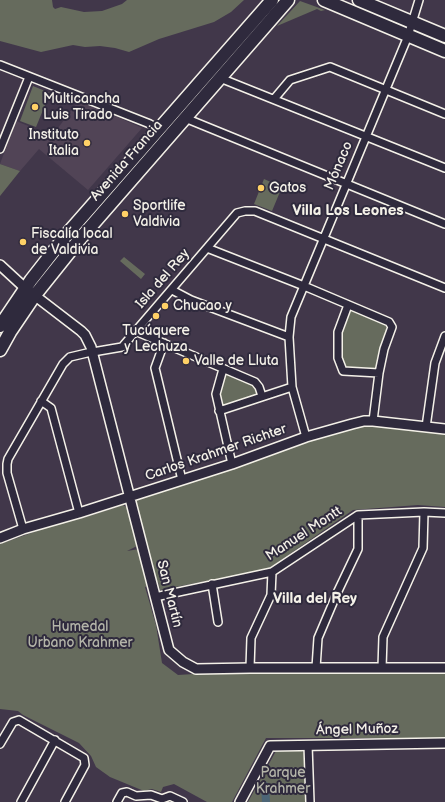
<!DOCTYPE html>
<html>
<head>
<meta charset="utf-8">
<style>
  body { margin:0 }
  canvas { display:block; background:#41374a }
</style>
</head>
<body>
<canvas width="445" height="802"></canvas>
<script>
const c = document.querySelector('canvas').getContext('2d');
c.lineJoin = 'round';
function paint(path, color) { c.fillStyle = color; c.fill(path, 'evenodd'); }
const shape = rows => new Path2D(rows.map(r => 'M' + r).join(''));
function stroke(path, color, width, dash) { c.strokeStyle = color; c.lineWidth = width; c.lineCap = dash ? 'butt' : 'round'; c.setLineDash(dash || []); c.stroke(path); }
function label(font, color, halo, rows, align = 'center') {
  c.font = font + ' "Balsamiq Sans",sans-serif'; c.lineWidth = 4; c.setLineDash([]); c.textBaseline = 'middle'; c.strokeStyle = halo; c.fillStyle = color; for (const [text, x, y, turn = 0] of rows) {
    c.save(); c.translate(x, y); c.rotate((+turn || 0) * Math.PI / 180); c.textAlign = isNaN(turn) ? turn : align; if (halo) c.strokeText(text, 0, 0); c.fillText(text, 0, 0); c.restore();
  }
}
const built = shape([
  [79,100,142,128,88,190,39,149,20,171,0,164,16,121,50,135,53,131,55,132]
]);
const green = shape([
  [0,0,52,0,53,7,55,9,61,7,84,12,102,11,122,4,127,0,244,0,231,12,214,22,159,39,129,52,115,48,100,46,85,47,73,45,41,52,0,41],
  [300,1,325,10,321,11,317,9,277,26],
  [33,86,50,93,36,127,20,121],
  [0,164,20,171,0,196],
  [264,179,282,187,272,211,254,204],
  [124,257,145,274,141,279,120,261],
  [353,309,385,323,387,330,378,367,374,371,347,368,343,365,341,360,340,334,349,312],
  [228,373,254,384,258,391,256,396,224,407,220,405,218,393,223,376],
  [366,424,445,433,445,507,418,505,353,510,268,569,160,590,158,582,145,587,156,625,162,663,178,675,210,673,445,671,445,738,266,738,232,802,207,802,174,784,163,787,161,792,152,789,144,791,110,777,96,767,91,756,79,743,23,715,18,711,0,709,0,544,51,526,86,517,123,505,128,508,137,546,127,551,145,548,134,501,136,499,308,440],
  [278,749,300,749,305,754,305,802,248,802,276,751]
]);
const canal = shape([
  [265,786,266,802]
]);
const minor = shape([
  [0,65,150,124,159,129],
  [220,78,445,168],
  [274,99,290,80,330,67,445,114],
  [185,118,445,224],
  [0,149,29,77],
  [207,248,304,286,389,322,392,327,384,349,379,373,373,421],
  [172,290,191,300,289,337],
  [348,305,338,332,338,358,343,371,379,373],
  [135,331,255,382,259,387,262,396],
  [164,343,155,368,182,480],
  [223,369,216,394,232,464],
  [41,401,51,408,79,513],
  [219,411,292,387],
  [426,427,435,363,445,336],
  [306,437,292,387,289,337,291,317,408,36,419,0],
  [23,529,7,473,7,464,8,459,63,364,70,357,87,353,122,347,237,213,245,211,255,211,445,288],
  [212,584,218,622],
  [155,597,272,572,358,515,424,512,445,513],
  [250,668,251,638,271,595,272,572],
  [316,668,318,638,338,591,358,549,358,515],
  [382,668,383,637,423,548,424,512],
  [0,744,13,722,19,720,84,758,85,765,65,802],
  [308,745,310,802],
  [21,802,55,740],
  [117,802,122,793,127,792,136,796,151,795,162,799,170,796,183,802]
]);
const tertiary = shape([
  [0,265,25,288,81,331,85,335,91,347,169,650,183,662,196,669,250,668,445,668],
  [0,538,23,529,79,513,182,480,232,464,306,437,352,424,364,421,373,421,445,429],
  [240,802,270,746,445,743]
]);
const primary = shape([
  [324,0,445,51],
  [359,0,445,36],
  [0,326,31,280,67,234,272,0],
  [0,350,10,332,35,295,79,240,288,0]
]);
const markers = [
  [35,107,4,"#ffd166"],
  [87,143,4,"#ffd166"],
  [261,188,4,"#ffd166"],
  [125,214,4,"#ffd166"],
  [23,242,4,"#ffd166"],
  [165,306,4,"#ffd166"],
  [156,316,4,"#ffd166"],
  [186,361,4,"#ffd166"]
];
const poiNames = [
  ["Multicancha",43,99],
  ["Luis Tirado",43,115],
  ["Instituto",79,135,"right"],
  ["Italia",79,151,"right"],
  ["Gatos",269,188],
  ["Sportlife",133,206],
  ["Valdivia",133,222],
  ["Fiscalía local",31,234],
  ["de Valdivia",31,250],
  ["Chucao y",173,306],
  ["Tucúquere",156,331,"center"],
  ["y Lechuza",156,347,"center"],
  ["Valle de Lluta",194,361]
];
const streetNames = [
  ["Avenida Francia",127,161,-49],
  ["Mónaco",339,166,-67],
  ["Isla del Rey",163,279,-49],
  ["Carlos Krahmer Richter",216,453,-19],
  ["Manuel Montt",304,534,-33],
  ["San Martín",169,594,76],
  ["Ángel Muñoz",357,730,-1]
];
const parkNames = [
  ["Humedal",80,627],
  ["Urbano Krahmer",80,643],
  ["Parque",283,773],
  ["Krahmer",283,789]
];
const neighbourhoodNames = [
  ["Villa Los Leones",348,211],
  ["Villa del Rey",315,599]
];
paint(built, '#514456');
paint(green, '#666b5d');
stroke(canal, '#4c6576', 8);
stroke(minor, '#f4f1e8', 10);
stroke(tertiary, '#f4f1e8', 12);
stroke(primary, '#f4f1e8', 15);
stroke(minor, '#2f2a3d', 7);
stroke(tertiary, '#2f2a3d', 9);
stroke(primary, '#2f2a3d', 12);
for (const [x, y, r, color] of markers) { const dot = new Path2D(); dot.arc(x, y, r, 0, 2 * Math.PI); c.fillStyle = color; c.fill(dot); stroke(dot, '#2f2a3d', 1.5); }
label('14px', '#f4f1e8', '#2f2a3d', poiNames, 'left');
label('14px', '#f4f1e8', '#2f2a3d', streetNames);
label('14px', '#b4b5a9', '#2f2a3d', parkNames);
label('bold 15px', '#f4f1e8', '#2f2a3d', neighbourhoodNames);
</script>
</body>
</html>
